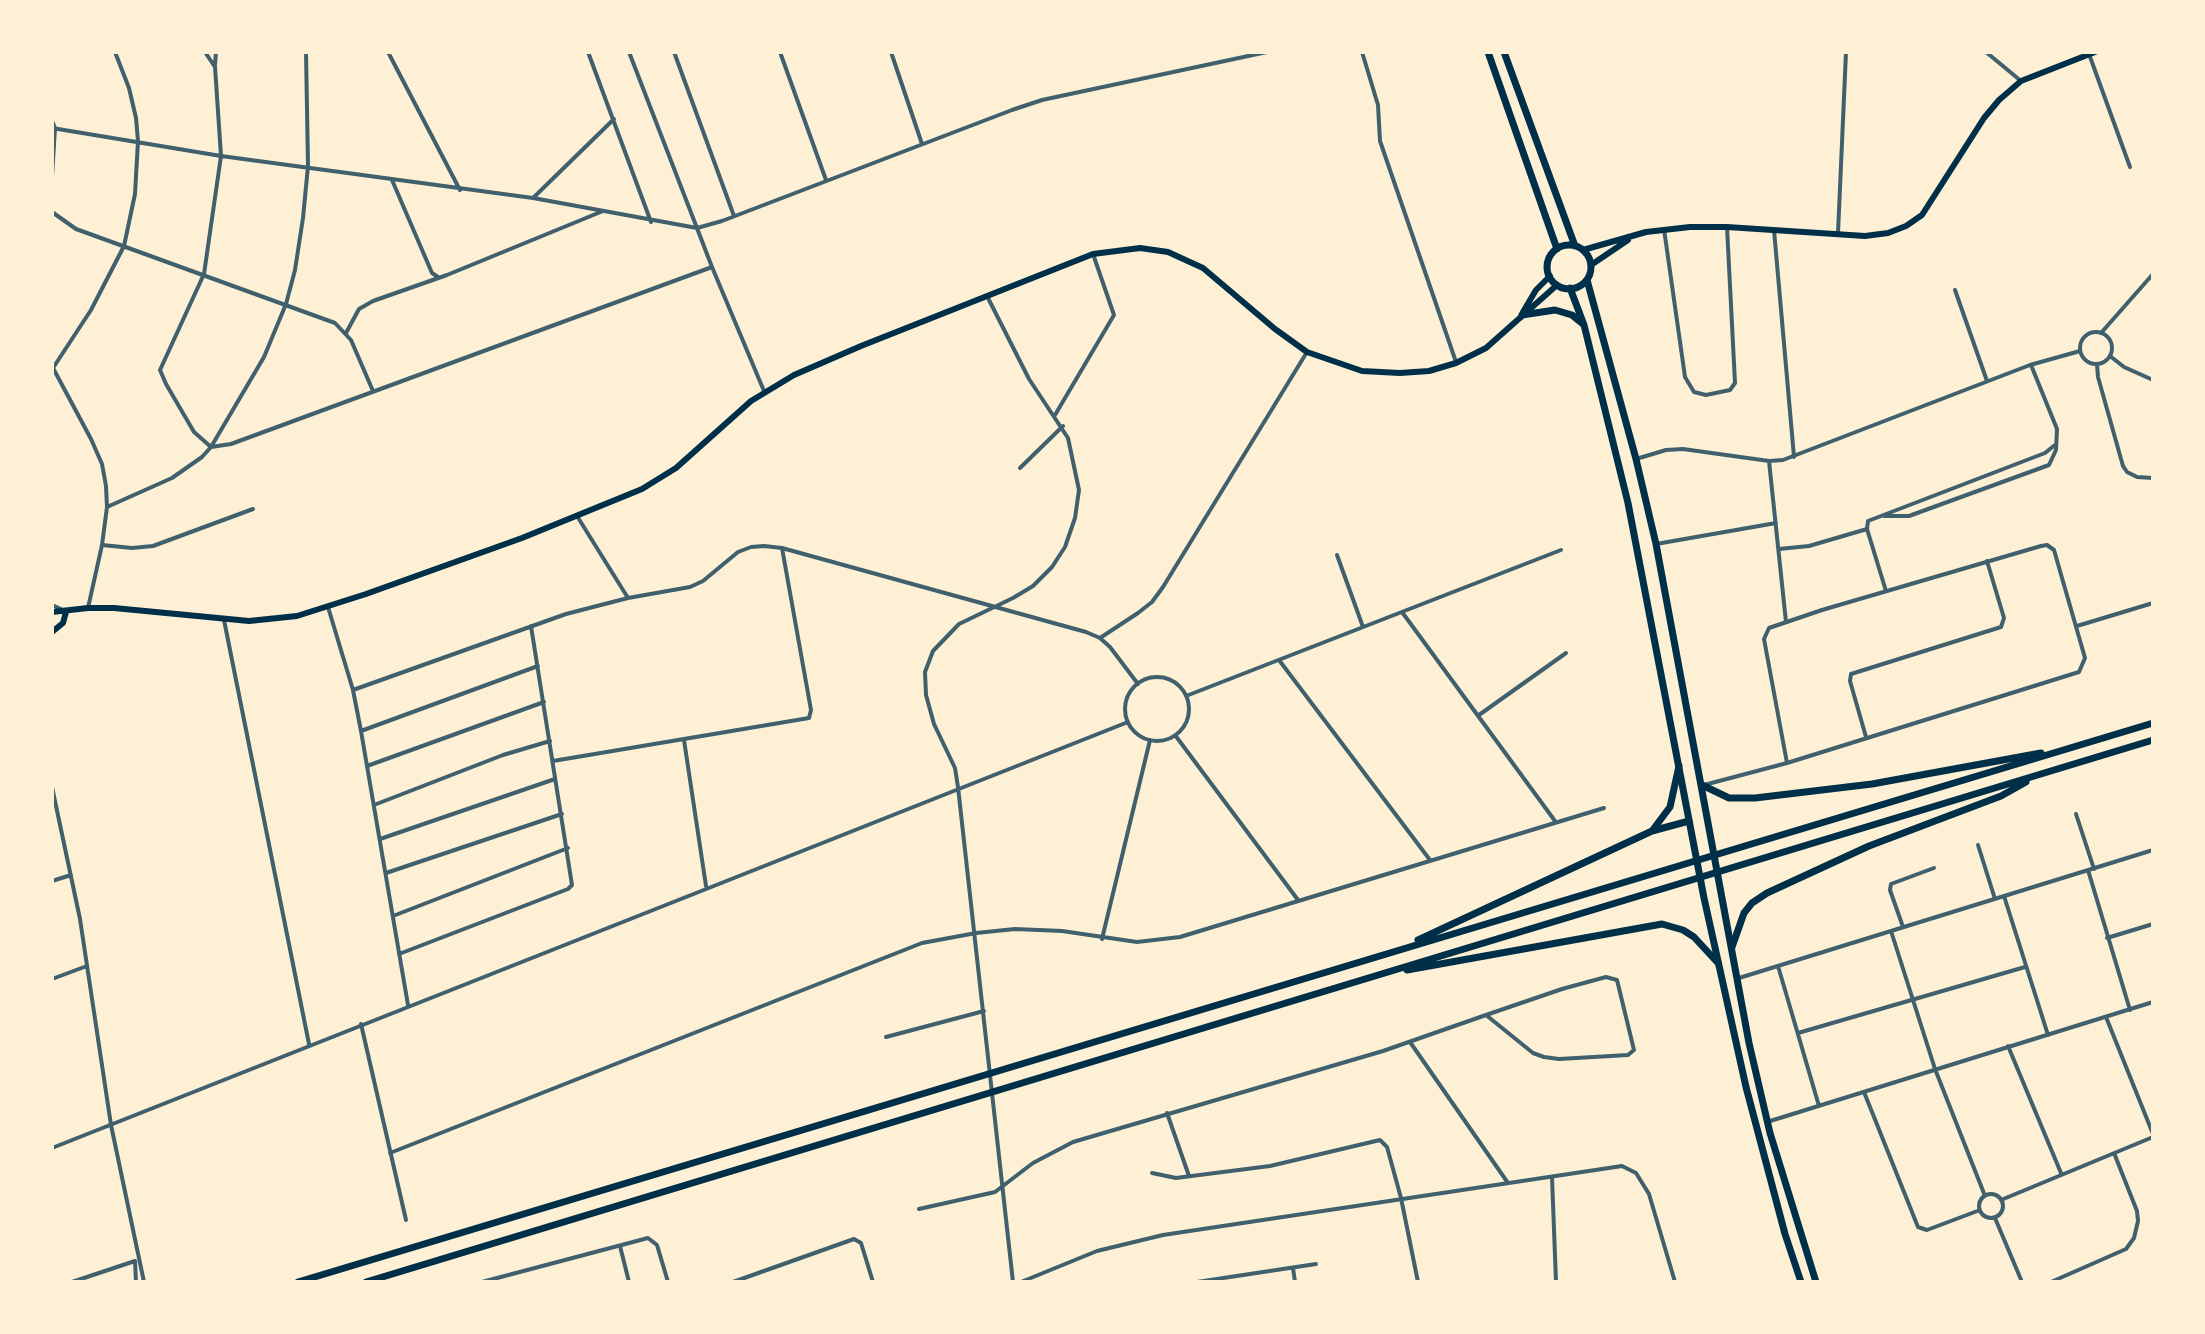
<!DOCTYPE html>
<html>
<head>
<meta charset="utf-8">
<style>
  body { margin:0 }
  #map { position:relative; width:2205px; height:1334px; overflow:hidden; background:#fdf0d5; font-family:Lato,sans-serif }
  canvas { display:block }
  .frame { position:absolute; inset:0; border:54px solid #fdf0d5; pointer-events:none }
</style>
</head>
<body>
<div id="map">
<canvas width="2205" height="1334"></canvas>
<div class="frame"></div>
</div>
<script>
const c = document.querySelector('canvas').getContext('2d');
c.lineJoin = 'round';
const shape = rows => new Path2D(rows.map(r => 'M' + r).join(''));
function stroke(path, color, width, dash) { c.strokeStyle = color; c.lineWidth = width; c.lineCap = dash ? 'butt' : 'round'; c.setLineDash(dash || []); c.stroke(path); }
const minor = shape([
  [205,52,215,67,221,156,204,274,160,370,166,384,194,432,211,447,231,444,712,267],
  [388,52,460,190],
  [588,52,651,222],
  [629,52,712,267,764,391],
  [674,52,734,216],
  [780,52,826,180],
  [891,52,922,144],
  [1362,52,1378,105,1380,141,1456,362],
  [1986,52,2021,81],
  [2089,54,2130,167],
  [215,65,216,52],
  [52,121,55,128,52,177],
  [52,128,221,156,533,198,697,228,722,221,1012,110,1042,100,1267,52],
  [392,180,432,273,438,277],
  [533,198,614,119],
  [52,212,76,229,335,323,351,340,373,391],
  [1664,229,1685,377,1694,392,1706,395,1730,390,1735,383,1727,227],
  [1774,230,1794,457],
  [1838,233,1846,52],
  [1955,290,1987,381],
  [987,296,1029,379,1068,438,1079,490,1075,518,1065,547,1052,567,1033,586,1013,598,959,624,933,651,925,672,926,695,934,724,955,768,958,787,1013,1282],
  '2080 348a16 16 0 1 1 32 0a16 16 0 1 1-32 0Z',
  [346,333,359,309,373,301,447,275,603,211],
  [2101,333,2153,274],
  [2110,356,2124,367,2153,380],
  [2097,364,2098,377,2123,466,2127,472,2137,477,2153,478],
  [53,368,91,310,124,246,135,194,138,141,136,118,129,88,115,52],
  [53,368,91,439,102,464,106,486,107,507,102,545,88,608],
  [1055,415,1114,315,1093,254],
  [1636,459,1666,450,1683,449,1769,461,1783,460,2030,365,2080,351],
  [1769,461,1786,622],
  [1020,468,1063,426],
  [107,507,172,478,202,457,211,447,264,357,286,304,295,270,303,218,308,166,306,52],
  [577,516,628,598],
  [1884,516,1909,516,2049,465,2056,450,2057,429,2031,365],
  [1656,544,1776,523],
  [102,545,132,548,153,546,253,509],
  [1779,549,1809,546,1867,529],
  [1337,555,1363,627],
  [1886,591,1867,529,1868,521,2045,453,2055,445],
  [52,605,61,609],
  [328,607,353,690,361,731,408,1005],
  [1402,612,1555,821],
  [224,620,309,1044],
  [2077,626,2153,603],
  [1100,638,1138,613,1152,602,1163,587,1307,352],
  [1279,660,1430,860],
  '1125 709a32 32 0 1 1 64 0a32 32 0 1 1-64 0Z',
  [353,690,566,614,628,598,690,587,703,581,738,552,751,547,764,546,782,548,1086,632,1100,638,1110,647,1138,684],
  [1186,696,1561,550],
  [1479,715,1566,653],
  [361,731,538,666],
  [1175,735,1298,900],
  [1866,737,1850,681,1851,674,2001,627,2004,618,1987,561],
  [684,740,706,886],
  [553,761,809,718,811,710,782,548],
  [367,766,544,702],
  [1704,785,1787,763,2079,672,2085,658,2054,550,2047,545,2041,546,1822,610,1769,628,1764,639,1787,763],
  [52,787,80,919,111,1125,144,1282],
  [374,805,503,755,550,741],
  [2076,814,2094,869],
  [380,839,555,779],
  [1978,845,1995,899],
  [2088,870,2130,1010],
  [386,873,562,814],
  [52,881,71,875],
  [2004,896,2048,1035],
  [393,916,568,848],
  [1903,927,1890,890,1891,884,1934,868],
  [1891,931,1935,1069,1985,1196],
  [2107,938,2153,924],
  [1102,939,1150,740],
  [399,954,568,889,572,885,531,626],
  [1778,966,1819,1106],
  [1739,978,2153,850],
  [52,979,87,966],
  [2106,1017,2153,1134],
  [361,1024,406,1220],
  [1798,1033,2025,967],
  [886,1037,984,1011],
  [1410,1042,1508,1183],
  [2008,1046,2061,1173],
  [1864,1092,1918,1227,1927,1230,1980,1210],
  [1167,1113,1189,1176],
  [1767,1122,2153,1002],
  [52,1148,1128,722],
  [390,1153,922,943,976,933,1015,929,1062,931,1137,942,1180,937,1604,808],
  [1152,1173,1176,1178,1270,1166,1380,1140,1387,1147,1401,1198,1418,1282],
  [1552,1177,1556,1282],
  '1979 1206a12 12 0 1 1 24 0a12 12 0 1 1-24 0Z',
  [2001,1200,2153,1137],
  [919,1209,995,1192,1033,1163,1073,1142,1383,1051,1486,1015,1562,989,1606,977,1617,980,1634,1050,1628,1055,1559,1059,1544,1057,1533,1053,1486,1015],
  [1995,1218,2022,1282],
  [620,1246,629,1282],
  [135,1261,136,1282],
  [1293,1268,1295,1282],
  [72,1282,135,1261],
  [482,1282,648,1238,657,1245,668,1282],
  [733,1282,854,1239,861,1243,873,1282],
  [1021,1282,1097,1251,1163,1235,1622,1166,1636,1173,1649,1194,1675,1282],
  [1197,1282,1316,1264],
  [2051,1282,2126,1249,2134,1238,2138,1221,2137,1211,2114,1153]
]);
const secondary = shape([
  [1583,250,1646,232,1690,227,1727,227,1865,236,1888,233,1906,226,1922,215,1984,118,1999,100,2021,81,2095,52],
  [1591,265,1628,240],
  [1523,312,1536,290,1550,276],
  [52,612,88,608,114,608,249,621,297,616,366,594,522,538,642,489,676,468,751,401,794,375,861,346,1093,254,1140,248,1168,252,1203,268,1275,329,1307,352,1362,371,1400,373,1429,371,1456,363,1486,348,1557,285],
  [52,632,63,623,66,612]
]);
const primary = shape([
  [1488,52,1557,249],
  [1504,52,1575,246],
  '1547 267a22 22 0 1 1 44 0a22 22 0 1 1-44 0Z',
  [1587,280,1636,459,1656,544,1749,1043,1770,1133,1816,1282],
  [1570,288,1584,325,1628,503,1704,898,1746,1087,1785,1234,1801,1282],
  [1522,315,1555,310,1572,315,1583,324]
]);
const trunk = shape([
  [1702,785,1729,798,1755,798,1872,784,2041,753],
  [1652,831,1689,821],
  [1418,940,1652,831,1670,807,1679,766],
  [1732,947,1744,913,1752,903,1767,893,1869,846,2001,796,2026,782],
  [1407,970,1662,924,1683,930,1694,937,1718,963],
  [298,1282,2153,723],
  [366,1282,2153,740]
]);
stroke(minor, '#3f606c', 4);
stroke(secondary, '#003049', 6);
stroke(primary, '#003049', 7);
stroke(trunk, '#003049', 7);
</script>
</body>
</html>
